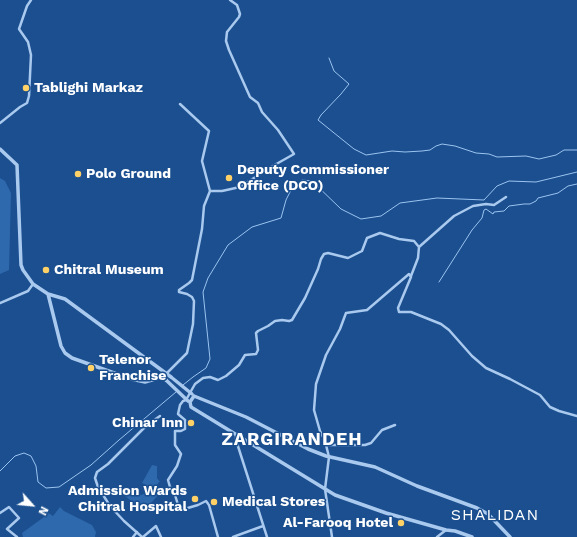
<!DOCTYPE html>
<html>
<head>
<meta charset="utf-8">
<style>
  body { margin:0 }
  #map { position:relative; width:577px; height:537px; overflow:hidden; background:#1b4f8f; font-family:"Work Sans",sans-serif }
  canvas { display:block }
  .north { position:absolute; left:12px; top:485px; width:40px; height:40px; -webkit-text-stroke:3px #1b4f8f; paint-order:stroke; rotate:117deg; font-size:11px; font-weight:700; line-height:16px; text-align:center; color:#fff }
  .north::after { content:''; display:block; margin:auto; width:14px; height:18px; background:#fff; clip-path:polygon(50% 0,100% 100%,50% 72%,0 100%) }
</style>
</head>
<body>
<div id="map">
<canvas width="577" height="537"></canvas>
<div class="north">N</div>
</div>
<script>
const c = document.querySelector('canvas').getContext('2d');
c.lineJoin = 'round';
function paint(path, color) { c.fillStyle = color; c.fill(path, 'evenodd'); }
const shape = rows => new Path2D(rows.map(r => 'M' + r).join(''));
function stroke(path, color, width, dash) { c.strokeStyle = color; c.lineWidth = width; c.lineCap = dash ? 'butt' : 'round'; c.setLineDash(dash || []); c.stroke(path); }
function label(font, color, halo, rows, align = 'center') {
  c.font = font + ' "Work Sans",sans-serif'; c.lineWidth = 3; c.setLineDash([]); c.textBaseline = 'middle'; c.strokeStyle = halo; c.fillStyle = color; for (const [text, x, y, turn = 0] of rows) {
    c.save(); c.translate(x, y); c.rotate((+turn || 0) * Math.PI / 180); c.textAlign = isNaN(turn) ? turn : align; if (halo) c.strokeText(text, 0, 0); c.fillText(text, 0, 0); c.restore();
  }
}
const green = shape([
  [0,178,5,181,11,193,9,270,0,274],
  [152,465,157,466,157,478,160,482,159,482,155,488,152,488,160,493,144,511,125,496,129,493,132,489,141,495,147,493,150,486,147,492,143,491,146,485,142,483],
  [60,507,64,511,92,525,96,532,95,537,23,537,22,533,44,517,47,512,53,516]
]);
const stream = shape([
  [329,58,334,71,349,84,341,94,321,115,318,120,354,149,366,155,392,151,405,152,422,151,430,150,436,146,442,144,455,146,476,153,489,154,497,157,526,156,539,159,556,155,564,150,577,150],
  [439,282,472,230,482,218,484,210,486,209,493,214,494,212,504,211,509,206,524,204,530,204,536,201,538,198,558,193,568,186,577,184],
  [183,385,193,377,206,368,210,359,203,292,208,278,228,245,252,227,281,218,286,200,292,188,302,180,312,181,341,209,361,219,381,216,400,203,437,198,484,200,497,186,509,181,536,182,577,172],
  [0,471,15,456,24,453,31,456,36,466,38,482,46,488,59,487,91,465,119,440,176,392]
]);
const minor = shape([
  [180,104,209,131,202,161,210,191],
  [0,123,20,107,27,103,29,96,31,55,28,42,19,29,27,6,31,0],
  [411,276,418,258,419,247,454,216,473,206,486,204,494,205,506,197],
  [0,303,28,291,33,284],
  [167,373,187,353,193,324,194,301,192,297,187,294,179,292,179,290,189,283,192,280,202,229,204,206,210,191,222,191,240,187,271,167,294,154,278,130,262,112,258,103,250,97,229,50,226,41,227,32,239,17,240,14,237,5,230,0],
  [236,434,236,440,267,537],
  [326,445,365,445,371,443,382,430,395,425],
  [0,513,9,507,19,518,7,529,17,537],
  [133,537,137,532],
  [142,537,124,521,110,506,98,487,95,478,97,472,108,464,147,425,160,416],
  [143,537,156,526,161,537],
  [218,537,209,505,206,501,198,505,181,510,179,508,175,495,170,487,168,480,177,466,181,454,175,445,175,431,181,431,185,429,185,420,178,414,180,405,183,401,186,400,195,384,203,378,210,377,218,380,226,376,239,365,245,355,256,354,258,350,256,333,258,331,268,326,275,321,282,320,289,321,292,320,305,298,318,269,321,259,324,254,328,253,348,258,362,251,367,238,380,233,399,239,414,241,419,247],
  [233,537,263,526],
  [332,537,325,489,329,457,325,441,320,431,314,410,316,384,326,355,340,329,346,313,367,310,409,274,411,277,398,308,399,312,411,312,441,324,449,330,472,356,486,368,510,379,540,395,550,407,559,411,577,416],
  [437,537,446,530]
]);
const tertiary = shape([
  [0,149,17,165,21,265,23,270,33,284,48,294,61,346,65,353,72,358,131,379,145,382,162,377,166,380],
  [48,294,65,299,171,377],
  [194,396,246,417,308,449,326,456,375,467,417,486,477,508,488,514,510,537],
  [194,396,190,402,191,407,335,495,386,513,446,530,455,531,472,537]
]);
const tertiaryBridge = shape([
  [171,377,192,394],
  [166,380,188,401]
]);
const markers = [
  [26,88,4,"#ffd166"],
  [78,174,4,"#ffd166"],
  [229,178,4,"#ffd166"],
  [46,270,4,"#ffd166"],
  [91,368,4,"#ffd166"],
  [191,423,4,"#ffd166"],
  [195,499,4,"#ffd166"],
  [214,502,4,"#ffd166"],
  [401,523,4,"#ffd166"]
];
const poiNames = [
  ["Tablighi Markaz",34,88],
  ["Deputy Commissioner",237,170],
  ["Office (DCO)",237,186],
  ["Polo Ground",86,174],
  ["Chitral Museum",54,270],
  ["Telenor",99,360],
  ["Franchise",99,376],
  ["Chinar Inn",183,423,"right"],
  ["Admission Wards",187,491,"right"],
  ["Chitral Hospital",187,507,"right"],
  ["Medical Stores",222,502],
  ["Al-Farooq Hotel",393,523,"right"]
];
const quarterNames = [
  ["SHALIDAN",495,515]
];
const districtNames = [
  ["ZARGIRANDEH",292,440]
];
paint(green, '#2e69ad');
stroke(stream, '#9cc4f0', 1);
stroke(minor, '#a9c9ee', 2.5);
stroke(tertiary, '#a9c9ee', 3.5);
stroke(tertiaryBridge, '#a9c9ee', 3.5);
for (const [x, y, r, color] of markers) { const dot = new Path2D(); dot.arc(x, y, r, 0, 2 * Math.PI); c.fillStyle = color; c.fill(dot); stroke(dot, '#1b4f8f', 1.5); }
label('bold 14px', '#fff', '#1b4f8f', poiNames, 'left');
c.letterSpacing = '1px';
label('16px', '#fff', '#1b4f8f', quarterNames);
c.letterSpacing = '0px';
c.letterSpacing = '1px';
label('bold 18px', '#fff', '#1b4f8f', districtNames);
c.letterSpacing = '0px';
</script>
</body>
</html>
